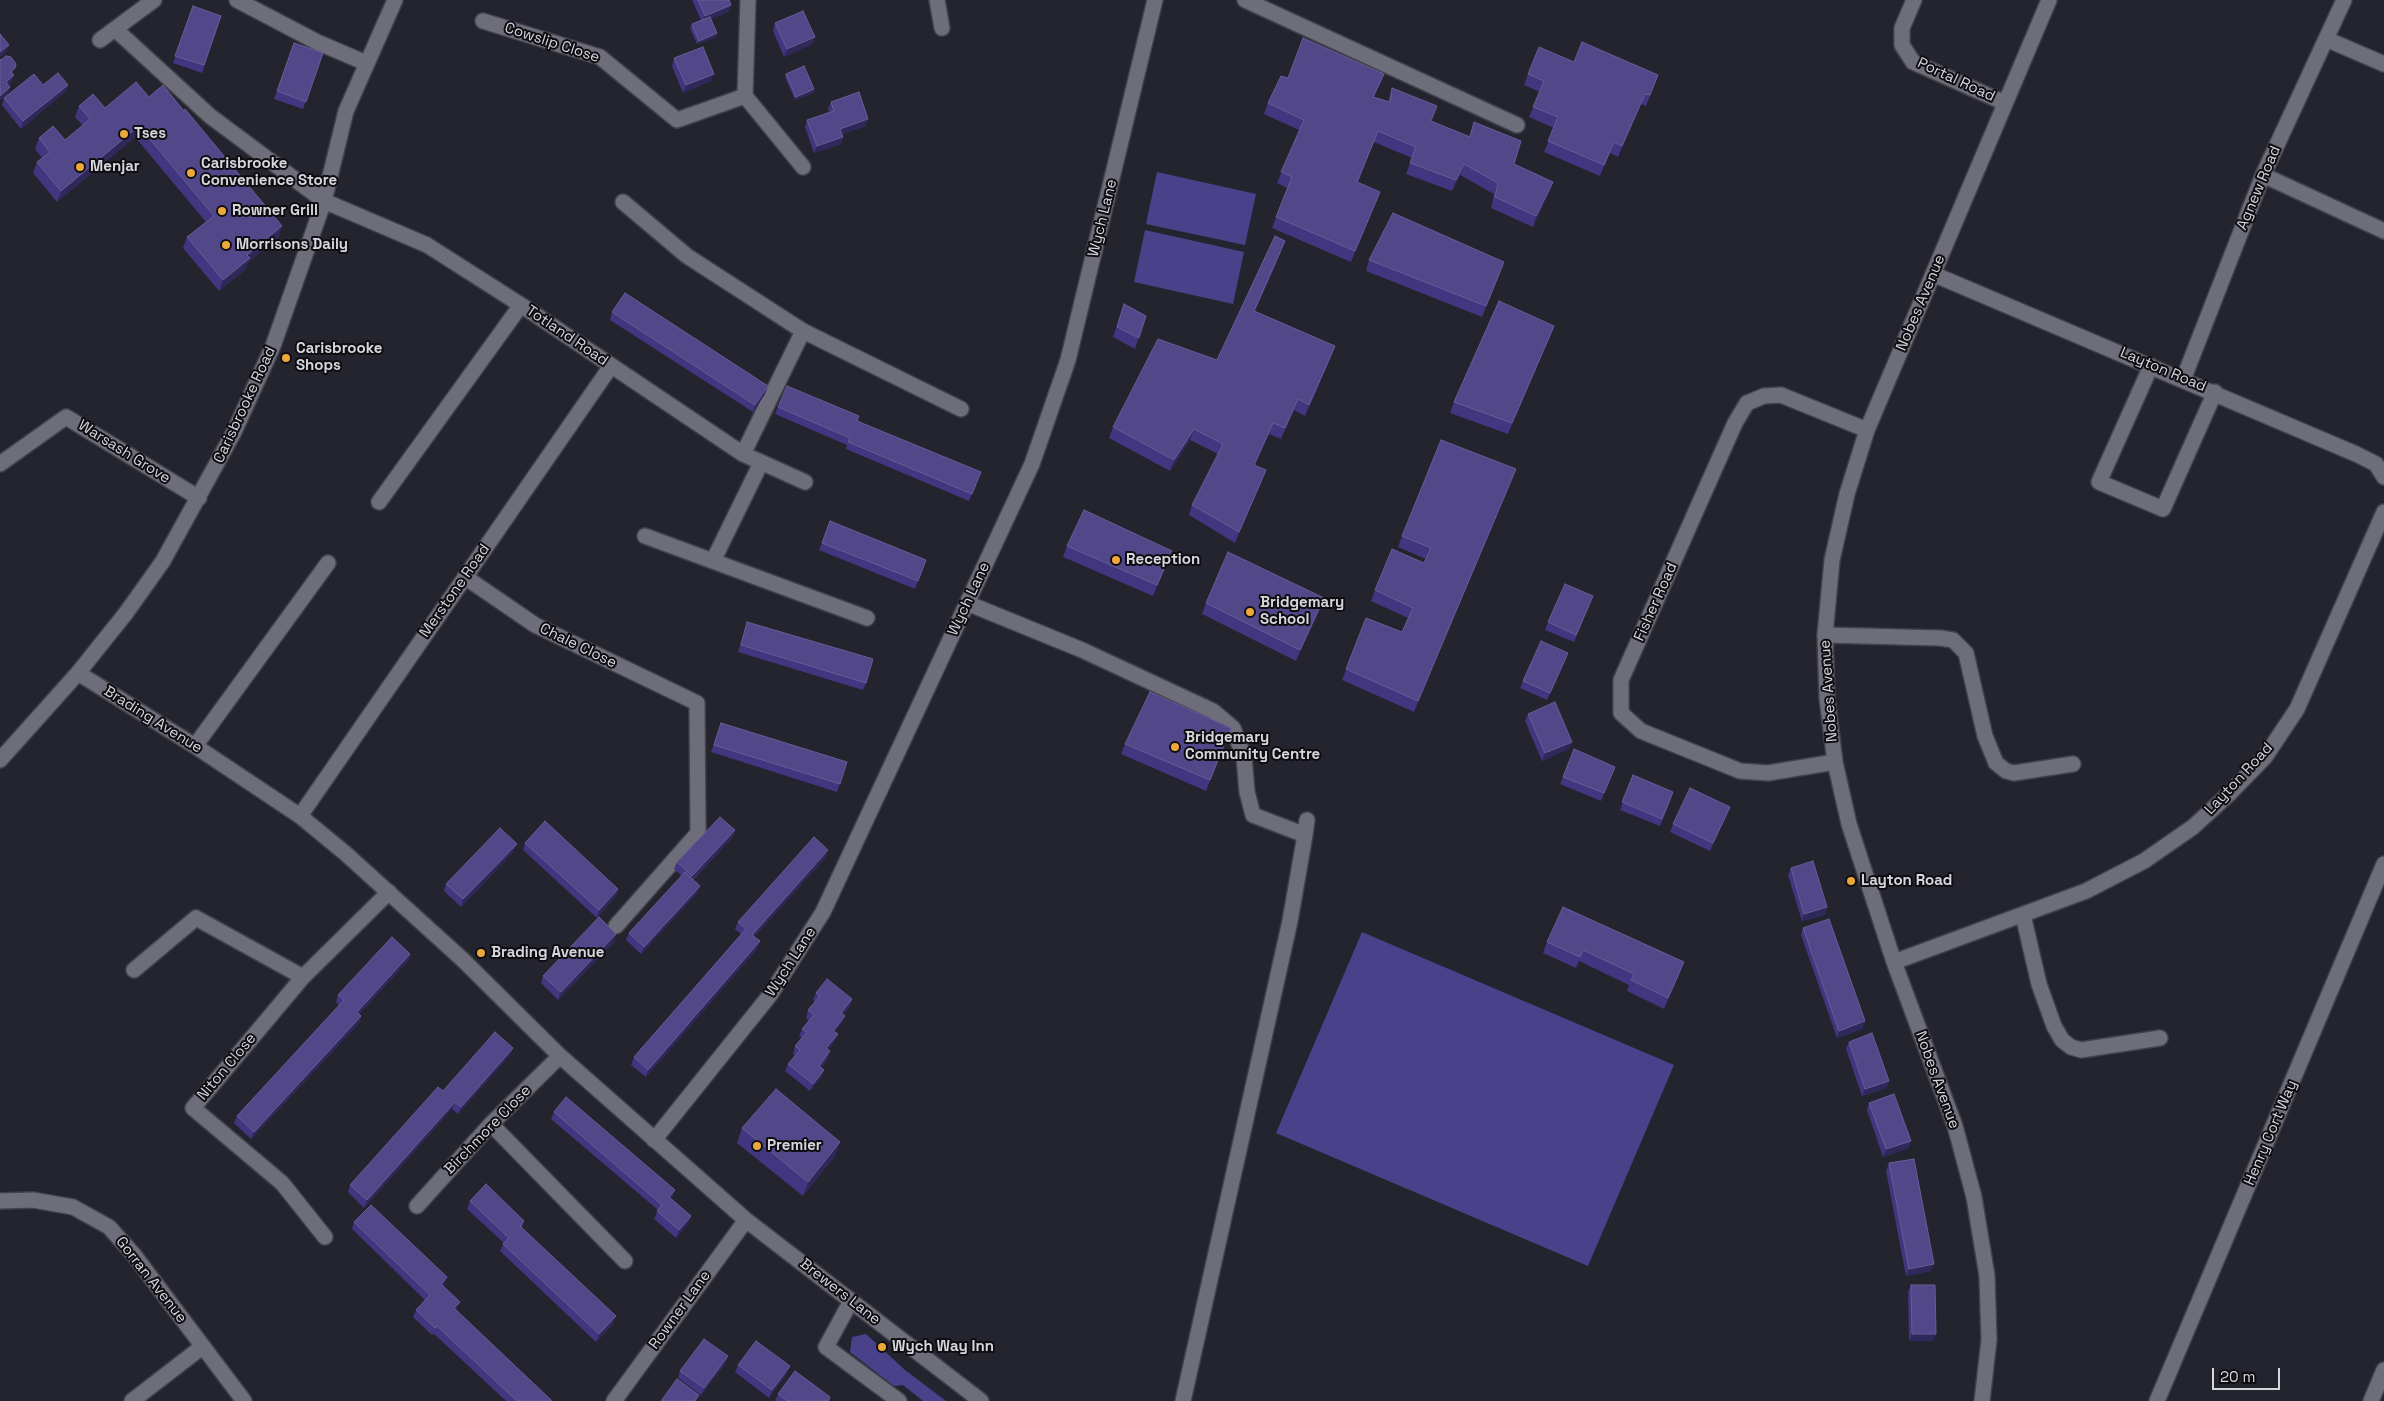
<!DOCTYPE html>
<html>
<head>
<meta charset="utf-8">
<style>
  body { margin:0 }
  #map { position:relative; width:2384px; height:1401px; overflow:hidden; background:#24242e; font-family:"Space Grotesk",sans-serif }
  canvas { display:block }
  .scale { position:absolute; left:2212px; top:1368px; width:68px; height:22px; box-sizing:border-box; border:2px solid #d6d6dd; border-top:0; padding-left:6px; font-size:15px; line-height:18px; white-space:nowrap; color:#d6d6dd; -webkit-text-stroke:4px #0e0e12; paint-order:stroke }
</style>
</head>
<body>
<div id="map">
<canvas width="2384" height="1401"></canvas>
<div class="scale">20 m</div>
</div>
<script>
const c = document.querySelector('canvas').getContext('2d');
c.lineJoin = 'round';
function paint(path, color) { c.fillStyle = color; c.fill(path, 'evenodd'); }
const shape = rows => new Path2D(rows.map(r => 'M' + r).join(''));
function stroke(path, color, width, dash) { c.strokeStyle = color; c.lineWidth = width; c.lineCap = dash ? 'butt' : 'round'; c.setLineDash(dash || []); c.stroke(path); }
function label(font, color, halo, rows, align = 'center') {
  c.font = font + ' "Space Grotesk",sans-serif'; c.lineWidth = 4; c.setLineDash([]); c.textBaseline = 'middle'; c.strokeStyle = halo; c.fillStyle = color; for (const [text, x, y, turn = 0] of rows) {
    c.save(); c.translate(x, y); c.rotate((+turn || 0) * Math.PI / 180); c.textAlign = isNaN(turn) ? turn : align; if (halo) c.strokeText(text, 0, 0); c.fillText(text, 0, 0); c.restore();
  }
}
const green = shape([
  [1157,172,1256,194,1245,245,1146,224],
  [1145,230,1244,252,1233,304,1134,282],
  [1362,932,1674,1065,1588,1266,1276,1133],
  [866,1334,905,1370,946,1401,923,1401,903,1385,894,1386,850,1352,852,1337]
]);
const minor = shape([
  [237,0,317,42,366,63],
  [937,0,942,28],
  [1245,0,1517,125],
  [1914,0,1902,28,1902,45,1913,62,2005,103],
  [483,21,600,57,677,120,745,96,748,0],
  [115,29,210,116,324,201,427,245,521,305,743,454,805,482],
  [2326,39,2384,64],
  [100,40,154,0],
  [745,96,803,167],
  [2263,175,2384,231],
  [623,202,687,256,803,331,743,454],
  [1933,274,2356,454,2376,464,2384,477],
  [803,331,961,409],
  [2151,366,2099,482,2163,509,2215,392],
  [2183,380,2263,175,2344,0],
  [0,464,66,417,199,498],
  [379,502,521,305],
  [645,536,867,618],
  [713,561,761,463],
  [465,577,535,625,697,703,698,833,616,926],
  [967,603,1082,650,1213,711,1233,728,1244,757,1247,792,1253,815,1305,835,1290,921,1183,1401],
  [1825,635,1940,638,1953,640,1966,653,1985,736,1996,763,2006,771,2014,773,2073,764],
  [78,673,195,746,300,816,345,853,462,959,560,1056,746,1220,981,1401],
  [195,746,328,563],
  [0,760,78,673,126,613,163,561,234,432,273,346,324,201,346,111,395,0],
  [1835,762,1768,773,1740,771,1641,731,1621,713,1621,680,1735,423,1747,403,1764,396,1781,395,1867,430],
  [300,816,611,366],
  [1305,835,1307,820],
  [2023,915,2039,984,2054,1026,2062,1040,2071,1047,2081,1050,2160,1038],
  [1894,962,2086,891,2144,861,2193,827,2230,793,2265,757,2297,709,2384,512],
  [134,970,196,918,303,977],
  [491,1124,625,1261],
  [654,1140,770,995,823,912,1032,464,1068,360,1155,0],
  [0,1201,33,1200,73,1207,109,1227,134,1255,244,1401],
  [417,1206,491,1124,560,1056],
  [325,1237,282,1183,193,1108,303,977,389,892],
  [851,1301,826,1347,899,1401],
  [132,1401,202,1347],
  [614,1401,746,1220],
  [1982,1401,1989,1340,1987,1276,1974,1197,1955,1126,1894,962,1849,824,1835,762,1827,698,1825,635,1832,560,1847,494,1867,430,2049,0],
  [2157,1401,2384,864],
  [2371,1401,2384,1370]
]);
const wall = shape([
  [692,0,729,0,728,12,711,19,716,37,697,44,690,28,692,24,701,20],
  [193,6,221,16,202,73,173,63],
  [775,23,815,37,812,44,784,57,773,31],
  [294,43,323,53,303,109,274,99],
  [674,58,711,81,683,93,672,66],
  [1574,62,1654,86,1646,106,1641,104,1618,157,1610,153,1600,176,1544,152,1554,128,1529,117,1540,92,1524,85,1528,74],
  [786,74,814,89,813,93,795,100,785,77],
  [1384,74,1374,97,1388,102,1392,88,1431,121,1469,136,1474,122,1514,164,1553,182,1549,193,1533,227,1491,208,1494,194,1460,175,1452,191,1406,174,1412,158,1374,142,1358,182,1380,192,1351,262,1272,228,1287,188,1277,183,1299,130,1264,114,1268,103,1288,78],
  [43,85,68,85,65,92,21,129,2,105,4,98],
  [149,97,279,237,248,262,246,269,219,291,183,248,187,237,206,222,135,137,57,202,33,173,37,162,42,158,35,149,39,138,65,140,83,126,75,117,79,106,105,108],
  [831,102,866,126,842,134,843,137,841,144,814,153,805,127,807,120,829,112,828,109],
  [1281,252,1255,311,1331,357,1305,416,1294,410,1281,439,1269,434,1255,465,1262,481,1235,543,1189,515,1192,505,1218,454,1190,440,1170,471,1109,438,1113,427,1217,360],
  [1369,260,1500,273,1482,317,1366,271],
  [1124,304,1146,316,1135,349,1113,337],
  [612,312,765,394,753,412,610,320],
  [1554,326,1508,434,1450,413,1454,402],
  [778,407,857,421,978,479,969,501,846,449,847,445,775,414],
  [1516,469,1414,712,1342,680,1366,618,1402,632,1408,618,1371,601,1375,590,1424,563,1426,559,1398,547,1402,536],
  [830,521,926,560,915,589,819,550],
  [1067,546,1168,562,1153,596,1063,557],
  [1206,603,1320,609,1296,661,1202,614],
  [1590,604,1574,642,1545,630,1548,622],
  [747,622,866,683,863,690,738,652],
  [1565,661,1547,700,1520,688,1523,681],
  [1528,714,1572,742,1569,749,1542,761,1525,721],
  [721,723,847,762,837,792,711,752],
  [1231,728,1206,791,1121,754,1125,744],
  [1615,767,1601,801,1560,784,1563,777],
  [1633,775,1671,799,1660,826,1620,810],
  [1730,807,1710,851,1670,832,1673,824],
  [735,830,732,838,693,880,700,886,697,893,641,954,626,940,629,933,682,876,674,869,677,862],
  [525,843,618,889,616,896,597,918,523,850],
  [514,851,461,907,444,891,446,884],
  [826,857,754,937,760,941,757,949,646,1077,631,1065,634,1057,741,934,735,929,738,922],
  [1791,868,1827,907,1825,915,1802,921,1788,875],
  [1803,928,1865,1021,1862,1029,1837,1038,1801,935],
  [616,934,614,942,558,1000,541,983,543,976],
  [1547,942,1680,973,1664,1009,1627,991,1629,985,1579,961,1576,968,1543,953],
  [410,954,408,961,359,1014,361,1016,359,1023,251,1139,234,1123,237,1116,339,1005,336,1002,338,995],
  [816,993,852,999,850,1006,843,1015,842,1023,835,1032,835,1041,828,1050,828,1059,821,1067,824,1070,821,1077,810,1091,785,1071,788,1064,795,1056,793,1054,795,1046,802,1038,799,1036,802,1029,809,1020,806,1018,808,1010,815,1002,813,1000],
  [1849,1042,1889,1081,1886,1088,1862,1096,1846,1049],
  [513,1048,510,1055,458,1114,452,1109,364,1208,348,1192,350,1185,443,1091],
  [1869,1103,1911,1141,1908,1148,1883,1157,1867,1110],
  [554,1112,675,1190,672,1197,671,1199,691,1216,688,1224,676,1238,654,1219,658,1210,551,1119],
  [742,1128,835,1156,803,1196,737,1143],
  [1889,1163,1931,1271,1906,1276,1886,1171],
  [470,1201,524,1221,522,1228,613,1324,596,1342,500,1251,504,1243,467,1209],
  [354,1222,447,1277,444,1285,443,1286,460,1302,456,1310,551,1400,551,1401,506,1401,434,1334,432,1335,413,1317,416,1310,425,1300,352,1229],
  [1911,1285,1936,1334,1933,1341,1909,1341,1908,1292],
  [725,1364,701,1395,678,1378,680,1371],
  [738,1365,790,1366,787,1373,769,1398,735,1372],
  [778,1394,830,1397,829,1401,775,1401]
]);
const shadedWall = shape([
  [731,5,728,12,702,23,705,16],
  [717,33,716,37,697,44,699,41],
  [815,37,812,44,784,57,787,49],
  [9,45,6,52,0,57,0,52],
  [714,74,711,81,683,93,686,85],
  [1384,74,1380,85,1369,108,1373,97],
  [14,75,11,83,3,89,6,82],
  [68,85,65,92,21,129,23,121],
  [10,87,8,94,0,101,0,96],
  [814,89,813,93,795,100,796,97],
  [1645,94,1641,104,1618,157,1622,146],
  [868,119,866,126,838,136,840,129],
  [139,126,135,137,57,202,61,191],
  [843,137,841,144,814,153,817,146],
  [1614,142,1610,153,1600,176,1604,165],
  [1464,164,1460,175,1452,191,1456,180],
  [1553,182,1549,193,1533,227,1536,216],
  [1380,192,1376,203,1351,262,1355,251],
  [282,226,279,237,248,262,246,269,219,291,223,280,247,255],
  [1285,241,1281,252,1250,322,1254,311],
  [1554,326,1550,337,1508,434,1512,423],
  [1335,346,1331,357,1305,416,1309,405],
  [768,386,765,394,753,412,755,405],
  [1298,399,1294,410,1281,439,1285,428],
  [1273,423,1269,434,1250,476,1254,465],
  [1194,429,1190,440,1170,471,1174,460],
  [1516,469,1512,480,1414,712,1418,701],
  [1266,470,1262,481,1235,543,1239,532],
  [1172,551,1168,562,1153,596,1157,585],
  [1324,598,1320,609,1296,661,1300,650],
  [1572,742,1569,749,1542,761,1545,753],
  [1730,807,1727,815,1710,851,1713,843],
  [735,830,732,838,689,883,692,876],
  [517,844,514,851,461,907,463,899],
  [828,850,826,857,750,942,752,935],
  [700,886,697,893,641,954,644,947],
  [618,889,616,896,597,918,599,910],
  [1827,907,1825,915,1802,921,1804,914],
  [616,934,614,942,558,1000,561,992],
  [760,941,757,949,646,1077,648,1070],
  [410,954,408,961,354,1019,357,1012],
  [1684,962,1680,973,1664,1009,1668,998],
  [852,999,850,1006,838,1020,841,1013],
  [361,1016,359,1023,251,1139,254,1132],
  [845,1016,842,1023,830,1038,833,1031],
  [1865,1021,1862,1029,1837,1038,1839,1031],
  [838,1034,835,1041,823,1055,826,1048],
  [513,1048,510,1055,458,1114,461,1107],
  [830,1051,828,1059,817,1073,819,1066],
  [824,1070,821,1077,810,1091,813,1084],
  [1889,1081,1886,1088,1862,1096,1865,1089],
  [455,1102,452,1109,364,1208,367,1200],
  [1911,1141,1908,1148,1883,1157,1886,1149],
  [840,1142,835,1156,803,1196,808,1182],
  [675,1190,672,1197,666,1204,669,1197],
  [691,1216,688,1224,676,1238,679,1230],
  [1934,1264,1931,1271,1906,1276,1909,1269],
  [447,1277,444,1285,438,1291,441,1284],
  [460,1302,457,1309,451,1316,454,1308],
  [616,1316,613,1324,596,1342,599,1334],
  [1912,1334,1936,1334,1933,1341,1909,1341],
  [728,1356,725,1364,701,1395,704,1388],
  [790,1366,787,1373,769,1398,772,1390]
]);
const building = shape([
  [698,0,729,0,731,5,705,16,698,0],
  [193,6,221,16,204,65,175,56,193,6],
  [803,11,815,37,787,49,775,23,803,11],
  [710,17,717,33,699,41,692,24,710,17],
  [0,34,9,45,0,52,0,34],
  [1303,38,1384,74,1373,97,1390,102,1392,88,1437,106,1431,121,1470,137,1474,122,1521,141,1514,164,1553,182,1536,216,1495,197,1498,183,1464,164,1456,180,1410,163,1416,147,1378,131,1357,182,1380,192,1355,251,1276,217,1292,177,1281,172,1304,120,1268,103,1281,76,1288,78,1303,38],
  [1582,42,1658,75,1650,95,1645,94,1622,146,1614,142,1604,165,1548,141,1558,117,1533,107,1544,81,1528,74,1539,47,1574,62,1582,42],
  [294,43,323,53,306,102,277,91,294,43],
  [703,47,714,74,686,85,674,58,703,47],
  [6,56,11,57,16,64,15,68,11,72,14,75,6,82,10,87,0,96,0,59,1,60,6,56],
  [804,66,814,89,796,97,786,74,804,66],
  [58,73,68,85,23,121,4,98,34,74,43,85,58,73],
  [136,82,149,97,163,85,184,111,185,109,282,226,247,255,250,258,223,280,187,237,214,216,139,126,61,191,37,162,50,152,39,138,53,126,65,140,90,119,79,106,93,94,105,108,136,82],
  [859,92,868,119,840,129,843,137,817,146,807,120,834,111,831,102,859,92],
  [1393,213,1504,262,1486,306,1369,260,1393,213],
  [1275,236,1285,241,1254,311,1335,346,1309,405,1298,399,1285,428,1273,423,1254,465,1266,470,1239,532,1192,505,1223,444,1194,429,1174,460,1113,427,1158,339,1217,360,1275,236],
  [625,293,768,386,755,405,612,312,625,293],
  [1499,301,1554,326,1512,423,1454,402,1499,301],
  [1124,304,1146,316,1139,338,1117,327,1124,304],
  [787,386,859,416,857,421,981,472,972,494,848,442,850,438,778,407,787,386],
  [1441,440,1516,469,1418,701,1346,669,1366,618,1402,632,1413,608,1375,590,1392,549,1424,563,1431,548,1402,536,1441,440],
  [1084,510,1172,551,1157,585,1067,546,1084,510],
  [830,521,926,560,918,581,822,543,830,521],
  [1228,552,1324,598,1300,650,1206,603,1228,552],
  [1565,584,1593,596,1576,635,1548,622,1565,584],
  [747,622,873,659,866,683,741,645,747,622],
  [1541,641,1568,653,1550,693,1523,681,1541,641],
  [1150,692,1231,728,1210,780,1125,744,1150,692],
  [1555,702,1572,742,1545,753,1528,714,1555,702],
  [721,723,847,762,840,784,714,745,721,723],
  [1574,749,1615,767,1604,793,1563,777,1574,749],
  [1633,775,1673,792,1662,819,1622,802,1633,775],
  [1690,788,1730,807,1713,843,1673,824,1690,788],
  [720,817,735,830,692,876,677,862,720,817],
  [545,821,618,889,599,910,525,843,545,821],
  [500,828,517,844,463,899,446,884,500,828],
  [814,837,828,850,752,935,760,941,648,1070,634,1057,746,929,738,922,814,837],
  [1813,861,1827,907,1804,914,1791,868,1813,861],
  [685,872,700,886,644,947,629,933,685,872],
  [1563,907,1684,962,1668,998,1631,980,1634,974,1583,950,1580,957,1547,942,1563,907],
  [599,917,616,934,561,992,543,976,599,917],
  [1829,919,1865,1021,1839,1031,1803,928,1829,919],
  [392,937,410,954,357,1012,361,1016,254,1132,237,1116,344,1000,338,995,392,937],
  [827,979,852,999,841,1013,845,1016,833,1031,838,1034,826,1048,830,1051,819,1066,824,1070,813,1084,788,1064,800,1050,795,1046,807,1032,802,1029,814,1015,808,1010,820,996,816,993,827,979],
  [495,1032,513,1048,461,1107,455,1102,367,1200,350,1185,438,1087,443,1091,495,1032],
  [1872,1033,1889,1081,1865,1089,1849,1042,1872,1033],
  [776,1089,840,1142,808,1182,742,1128,776,1089],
  [1894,1094,1911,1141,1886,1149,1869,1103,1894,1094],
  [566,1097,675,1190,669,1197,691,1216,679,1230,657,1211,662,1205,554,1112,566,1097],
  [1914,1159,1934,1264,1909,1269,1889,1163,1914,1159],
  [486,1184,524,1221,520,1226,616,1316,599,1334,503,1244,509,1238,470,1201,486,1184],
  [371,1205,447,1277,441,1284,460,1302,454,1308,551,1400,551,1401,517,1401,437,1326,435,1328,416,1310,430,1295,354,1222,371,1205],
  [1911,1285,1935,1285,1936,1334,1912,1334,1911,1285],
  [704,1339,728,1356,704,1388,680,1371,704,1339],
  [756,1341,790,1366,772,1390,738,1365,756,1341],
  [795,1371,830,1397,828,1401,787,1401,778,1394,795,1371],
  [677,1379,699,1395,695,1401,661,1401,677,1379]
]);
const markers = [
  [124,134,5,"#eda83b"],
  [80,167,5,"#eda83b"],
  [191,173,5,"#eda83b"],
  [222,211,5,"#eda83b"],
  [226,245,5,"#eda83b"],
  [286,358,5,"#eda83b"],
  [1116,560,5,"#eda83b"],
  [1250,612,5,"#eda83b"],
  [1175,747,5,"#eda83b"],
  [1851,881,5,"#eda83b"],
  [481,953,5,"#eda83b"],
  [757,1146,5,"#eda83b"],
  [882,1347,5,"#eda83b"]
];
const streetNames = [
  ["Cowslip Close",552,43,18],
  ["Portal Road",1956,80,25],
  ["Agnew Road",2259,188,-67],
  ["Wych Lane",1103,218,-76],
  ["Nobes Avenue",1921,303,-67],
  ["Totland Road",567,336,34],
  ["Layton Road",2163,370,23],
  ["Carisbrooke Road",245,405,-65],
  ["Warsash Grove",124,452,32],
  ["Merstone Road",455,591,-55],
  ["Wych Lane",969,599,-65],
  ["Fisher Road",1656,602,-66],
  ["Chale Close",578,646,26],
  ["Nobes Avenue",1829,691,-94],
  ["Brading Avenue",153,720,32],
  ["Layton Road",2239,779,-47],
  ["Wych Lane",791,962,-57],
  ["Niton Close",227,1067,-50],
  ["Nobes Avenue",1937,1080,70],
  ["Birchmore Close",488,1130,-46],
  ["Henry Cort Way",2271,1133,-67],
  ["Gorran Avenue",151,1280,52],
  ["Brewers Lane",840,1292,38],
  ["Rowner Lane",680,1310,-54]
];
const poiNames = [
  ["Tses",134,134],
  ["Carisbrooke",201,164],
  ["Convenience Store",201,181],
  ["Menjar",90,167],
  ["Rowner Grill",232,211],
  ["Morrisons Daily",236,245],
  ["Carisbrooke",296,349],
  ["Shops",296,366],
  ["Reception",1126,560],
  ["Bridgemary",1260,603],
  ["School",1260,620],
  ["Bridgemary",1185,738],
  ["Community Centre",1185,755],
  ["Layton Road",1861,881],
  ["Brading Avenue",491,953],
  ["Premier",767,1146],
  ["Wych Way Inn",892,1347]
];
paint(green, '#49428b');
stroke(minor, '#41414a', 18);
stroke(minor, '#6e6e7b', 15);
paint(wall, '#41367f');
paint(shadedWall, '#2f285a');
paint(building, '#514789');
stroke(building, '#665e96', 1);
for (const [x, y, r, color] of markers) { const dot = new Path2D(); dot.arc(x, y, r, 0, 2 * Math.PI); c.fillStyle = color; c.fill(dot); stroke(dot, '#0e0e12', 2); }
label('15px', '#d6d6dd', '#0e0e12', streetNames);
label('bold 15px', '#d6d6dd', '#0e0e12', poiNames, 'left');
</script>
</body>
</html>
